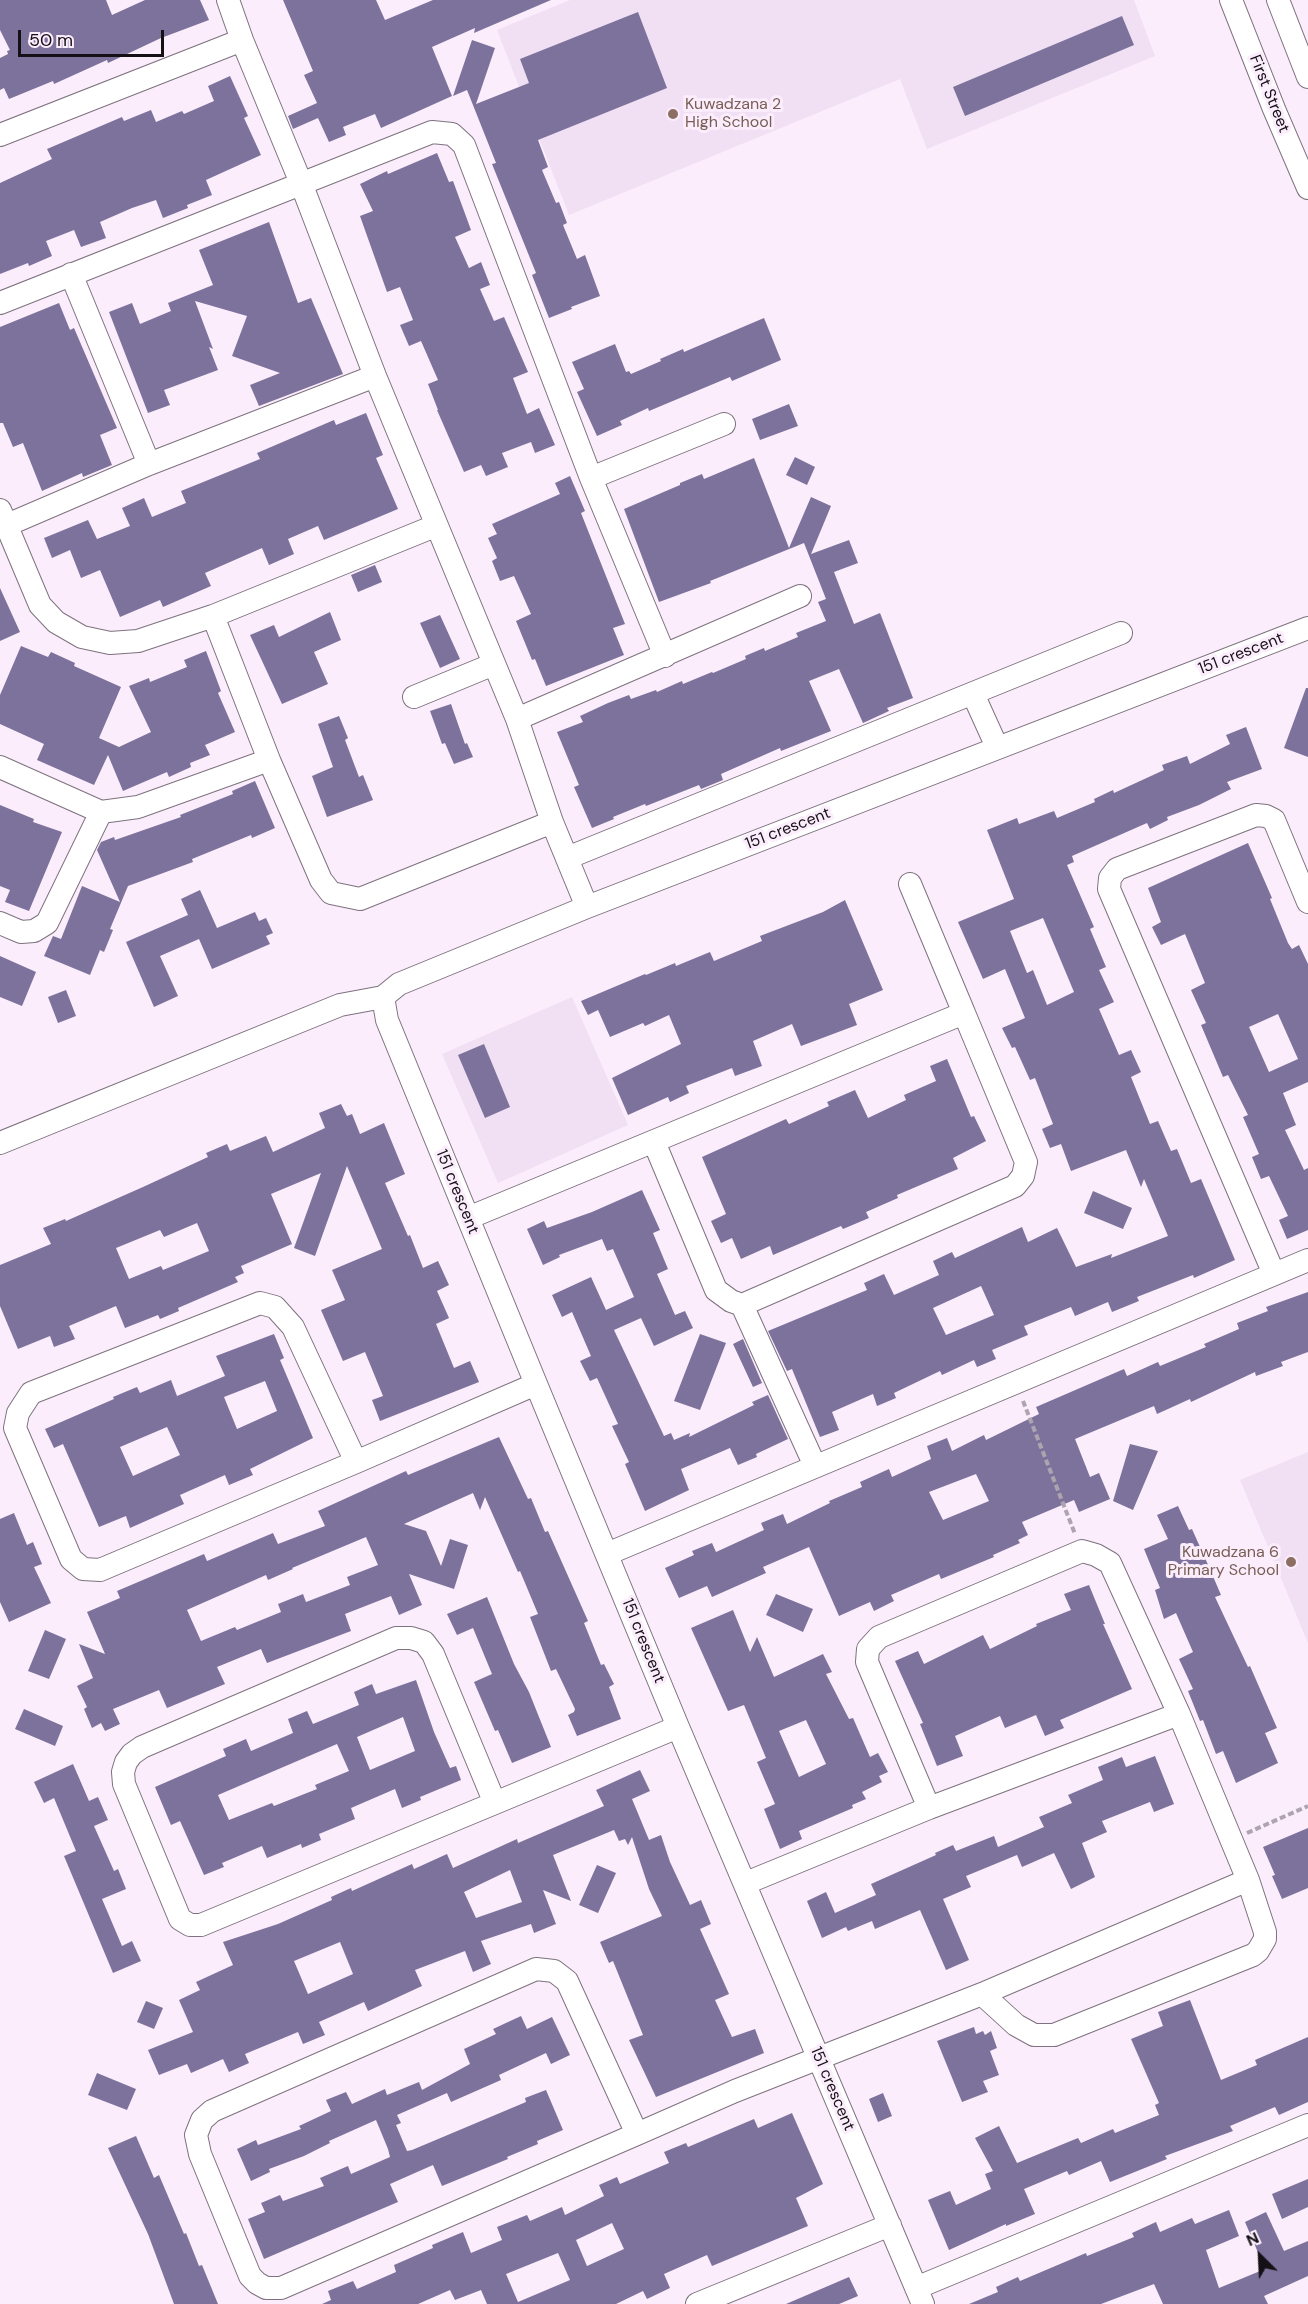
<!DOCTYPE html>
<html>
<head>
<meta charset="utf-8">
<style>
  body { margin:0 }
  #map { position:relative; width:1308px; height:2304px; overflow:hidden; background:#fbedfc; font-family:"DM Sans",sans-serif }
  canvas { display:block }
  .north { position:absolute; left:1230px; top:2226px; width:60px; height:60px; -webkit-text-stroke:4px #fbedfc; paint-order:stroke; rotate:336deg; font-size:16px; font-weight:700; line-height:24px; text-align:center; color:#141015 }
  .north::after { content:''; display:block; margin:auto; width:21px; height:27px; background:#141015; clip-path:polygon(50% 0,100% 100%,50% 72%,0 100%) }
  .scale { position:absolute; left:18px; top:30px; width:146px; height:27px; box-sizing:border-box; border:3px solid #141015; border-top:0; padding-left:8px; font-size:18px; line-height:21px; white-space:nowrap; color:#141015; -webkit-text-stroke:4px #fbedfc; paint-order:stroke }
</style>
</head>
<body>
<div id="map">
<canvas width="1308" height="2304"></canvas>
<div class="north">N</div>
<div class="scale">50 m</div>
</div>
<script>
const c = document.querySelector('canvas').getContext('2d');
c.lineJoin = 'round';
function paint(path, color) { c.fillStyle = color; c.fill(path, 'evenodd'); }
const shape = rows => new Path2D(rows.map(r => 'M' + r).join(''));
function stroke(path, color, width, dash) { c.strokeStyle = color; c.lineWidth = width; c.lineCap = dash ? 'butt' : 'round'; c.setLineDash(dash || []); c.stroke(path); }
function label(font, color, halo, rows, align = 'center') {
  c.font = font + ' "DM Sans",sans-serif'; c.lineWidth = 6; c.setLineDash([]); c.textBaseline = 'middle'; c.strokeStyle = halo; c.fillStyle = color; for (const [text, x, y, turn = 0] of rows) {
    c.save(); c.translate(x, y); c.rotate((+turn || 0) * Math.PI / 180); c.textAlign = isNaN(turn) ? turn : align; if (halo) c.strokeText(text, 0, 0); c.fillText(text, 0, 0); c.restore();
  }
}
const built = shape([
  [570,0,1134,0,1155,56,927,149,900,79,569,215,497,30],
  [572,997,628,1125,498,1183,442,1054],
  [1308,1452,1308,1643,1240,1480]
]);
const building = shape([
  [0,0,106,0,112,15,145,0,200,0,209,20,161,38,108,63,107,60,54,84,53,81,9,99,4,88,0,90,0,58,8,54,7,51,10,50,0,30],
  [283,0,376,0,385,20,433,0,551,0,474,33,475,28,432,47,452,96,381,128,375,114,343,127,346,135,329,142,318,118,293,129,288,116,317,103,304,75,313,71],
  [638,12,667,88,538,140,548,167,542,170,556,203,559,202,567,223,563,225,577,259,585,255,600,296,571,307,572,309,549,318,532,275,536,273,492,164,496,163,467,90,453,96,472,40,495,48,476,104,529,83,520,59],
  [1122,16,1134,45,965,116,953,87],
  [230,76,248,116,244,118,261,155,206,180,212,195,187,205,188,208,163,218,156,200,132,208,100,222,106,238,81,247,74,230,46,241,52,256,29,266,28,263,0,274,0,183,52,159,47,149,122,117,124,121,151,110,156,122,182,111,184,114,214,101,208,86],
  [437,153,449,182,453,181,471,230,455,237,469,268,481,262,490,285,480,289,494,321,504,317,528,372,513,378,527,414,539,408,555,445,535,453,531,442,502,453,508,467,486,476,481,465,464,472,437,410,438,410,428,384,438,380,421,341,409,346,400,325,413,320,400,287,387,292,360,216,373,211,360,184,387,171,388,174],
  [269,222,298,303,311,298,343,374,259,406,250,385,280,373,232,356,247,316,195,301,213,349,209,347,218,370,164,390,170,405,148,413,109,312,132,303,140,324,171,311,168,303,213,285,199,250],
  [59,303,70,330,74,328,117,428,100,435,112,465,83,477,82,473,42,491,23,443,13,447,3,423,0,423,0,327],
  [764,318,781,360,732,381,730,377,649,411,648,408,620,421,622,425,597,436,577,392,584,389,572,362,615,344,626,372,629,371,631,374,661,361,660,359,683,349,684,352],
  [789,404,798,426,760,440,752,419],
  [366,413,383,455,376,458,398,509,324,540,318,526,288,539,294,554,269,565,262,548,205,573,211,586,163,607,160,600,120,617,100,570,81,578,70,550,52,558,44,538,88,520,97,539,130,526,122,508,144,498,152,517,186,503,181,491,260,459,257,453,334,420,336,425],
  [795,457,815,467,807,485,786,475],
  [754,458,789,548,811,497,831,506,811,554,849,540,858,563,834,572,854,624,880,613,913,698,887,708,889,711,863,723,839,669,809,681,831,731,781,751,780,748,721,774,723,780,701,789,699,785,646,806,645,804,613,817,614,819,592,828,574,787,579,785,557,732,583,722,580,716,608,703,629,695,631,699,656,690,657,692,682,681,683,684,712,672,713,673,746,659,745,656,764,648,765,651,798,637,796,633,826,621,818,602,826,599,804,543,710,581,711,583,659,602,624,509,680,485,680,483,702,474,704,479],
  [570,476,585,511,581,513,625,624,613,628,624,655,546,686,535,659,532,660,516,621,531,614,514,576,500,581,492,561,497,558,488,538,497,534,492,524,560,494,555,483],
  [375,565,382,582,358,592,351,575],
  [0,588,20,632,0,641],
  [330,612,341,640,314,652,328,684,282,704,250,635,274,625,279,637],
  [440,615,460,659,440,668,420,623],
  [21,646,48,657,51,652,75,663,74,666,121,687,99,738,119,747,151,732,129,686,149,678,150,682,187,667,184,660,206,651,221,691,218,693,235,732,205,745,210,755,190,763,191,767,169,777,167,772,123,791,108,755,94,785,37,760,44,744,0,724,0,695],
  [1306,688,1308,688,1308,757,1284,748],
  [451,704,465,744,467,743,473,757,454,764,445,743,442,744,430,711],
  [339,716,348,738,345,740,359,777,363,775,373,800,327,817,312,776,333,767,318,724],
  [1246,727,1262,769,1227,782,1231,789,1199,805,1167,817,1168,820,1150,829,1147,823,1072,856,1074,862,1067,865,1094,927,1090,929,1106,967,1099,970,1114,1002,1099,1009,1119,1055,1131,1050,1141,1072,1131,1077,1150,1124,1158,1121,1171,1151,1177,1149,1191,1183,1201,1179,1235,1260,1194,1278,1193,1275,1137,1297,1139,1301,1112,1312,1108,1302,1075,1316,1071,1307,1024,1326,1028,1335,992,1350,996,1359,977,1367,974,1360,942,1375,940,1371,894,1393,896,1398,877,1406,873,1394,832,1412,839,1430,820,1437,792,1369,787,1371,768,1331,867,1290,864,1283,884,1274,894,1295,939,1275,933,1261,952,1252,955,1258,1022,1227,1028,1242,1057,1228,1076,1267,1112,1254,1111,1258,1168,1236,1144,1179,1141,1187,1126,1150,1071,1171,1061,1144,1050,1148,1042,1129,1053,1124,1035,1078,1030,1080,1015,1047,1012,1048,1002,1028,1025,1018,1005,969,983,979,958,922,1014,899,987,830,1017,818,1019,824,1054,811,1057,818,1095,802,1094,799,1113,790,1114,793,1164,770,1162,765,1187,756,1190,764,1230,744,1226,735],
  [1043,918,1074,992,1047,1005,1033,970,1027,973,1010,931],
  [981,1286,994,1315,946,1335,933,1308],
  [255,781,275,828,252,838,251,835,192,859,193,862,128,886,110,929,113,930,104,952,100,950,90,975,44,956,53,936,61,939,82,886,120,902,97,850,101,842,114,837,115,840,181,817,180,815,233,794,232,791],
  [0,805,34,819,33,822,62,832,29,911,5,902,10,890,0,886],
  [1248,843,1272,898,1270,899,1288,943,1292,949,1299,945,1308,964,1308,1082,1283,1093,1296,1125,1285,1130,1304,1170,1308,1168,1308,1230,1287,1239,1279,1220,1288,1216,1269,1176,1261,1179,1252,1157,1259,1154,1243,1117,1248,1115,1228,1075,1223,1077,1201,1025,1206,1023,1191,990,1205,983,1185,934,1161,945,1152,927,1161,922,1148,888],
  [1278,1014,1298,1059,1269,1072,1249,1027],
  [200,890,217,928,255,912,259,921,266,918,273,933,266,936,270,944,212,969,199,939,160,956,178,996,154,1007,126,942,188,915,181,899],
  [845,900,883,990,849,1004,857,1025,801,1046,792,1024,753,1041,762,1066,735,1076,732,1068,686,1086,689,1093,670,1102,668,1097,628,1115,612,1078,681,1044,669,1015,645,1026,643,1023,610,1037,598,1010,588,1015,581,1001,645,974,646,975,675,963,676,966,710,952,714,961,762,941,760,936,823,912],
  [0,956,36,972,22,1006,0,997],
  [66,990,76,1016,58,1023,48,997],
  [484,1044,510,1107,485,1118,458,1055],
  [947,1059,971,1117,974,1116,986,1141,953,1158,958,1169,897,1195,898,1198,866,1212,869,1218,843,1229,841,1226,773,1255,770,1246,741,1259,732,1238,721,1243,711,1221,726,1214,702,1157,786,1119,789,1124,829,1106,827,1102,855,1090,868,1118,906,1100,904,1095,936,1081,930,1066],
  [341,1104,347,1116,352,1114,360,1134,384,1123,405,1174,385,1183,408,1236,410,1235,423,1268,438,1261,449,1285,437,1291,449,1318,436,1324,454,1368,470,1361,479,1382,380,1421,372,1400,383,1396,365,1352,343,1361,321,1310,345,1300,332,1270,382,1249,347,1166,315,1256,294,1248,321,1173,271,1194,292,1244,241,1266,244,1273,235,1277,238,1282,178,1308,179,1311,160,1319,158,1315,125,1328,116,1306,69,1326,75,1339,54,1347,50,1336,18,1349,0,1306,0,1265,51,1244,43,1228,65,1219,66,1221,143,1187,208,1157,206,1153,227,1144,230,1151,266,1136,273,1152,325,1128,319,1113],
  [197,1223,209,1251,163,1270,161,1266,129,1279,116,1248,160,1230,164,1237],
  [642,1190,660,1230,653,1233,668,1269,657,1274,675,1315,685,1311,693,1328,654,1346,641,1318,614,1330,664,1436,671,1433,674,1440,690,1433,689,1437,754,1405,752,1402,768,1395,788,1439,756,1454,757,1457,738,1465,730,1448,681,1469,689,1490,645,1511,625,1464,629,1462,612,1426,618,1424,597,1378,590,1381,580,1361,591,1356,572,1312,562,1317,552,1295,591,1277,606,1310,634,1297,613,1249,607,1251,602,1239,559,1255,560,1257,543,1265,527,1229,544,1221,547,1228,592,1212],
  [1093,1191,1132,1208,1123,1229,1084,1213],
  [1308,1292,1308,1352,1281,1362,1283,1366,1256,1376,1255,1372,1191,1402,1190,1399,1157,1414,1154,1406,1075,1439,1090,1477,1099,1473,1110,1499,1079,1512,1074,1500,1022,1522,1028,1535,1018,1540,1020,1543,993,1555,994,1557,941,1579,939,1574,891,1595,894,1601,874,1611,870,1602,839,1616,809,1547,763,1567,766,1573,712,1597,707,1586,679,1598,665,1568,694,1555,692,1551,712,1543,716,1552,764,1530,761,1523,783,1514,787,1524,830,1503,829,1501,862,1487,860,1482,889,1469,892,1477,931,1459,927,1446,947,1438,952,1451,984,1435,986,1440,1039,1414,1036,1407,1124,1369,1127,1376,1158,1362,1160,1366,1206,1347,1204,1344,1239,1329,1237,1323,1268,1311,1266,1307],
  [976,1474,989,1501,943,1520,929,1492],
  [274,1334,284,1358,280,1360,313,1438,250,1469,253,1475,229,1485,225,1475,180,1495,184,1504,130,1528,126,1516,99,1527,63,1444,54,1448,45,1429,114,1399,113,1397,137,1387,140,1393,171,1380,177,1396,225,1376,216,1356],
  [265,1381,277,1411,237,1429,224,1397],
  [167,1427,180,1455,133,1476,120,1447],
  [700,1334,726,1343,700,1410,674,1401],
  [743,1339,762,1383,753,1387,733,1344],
  [499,1437,528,1499,531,1498,545,1532,548,1531,588,1621,584,1623,601,1665,604,1664,614,1684,609,1687,621,1719,577,1736,568,1715,574,1712,575,1709,556,1669,551,1671,530,1617,538,1614,520,1571,518,1572,485,1497,480,1510,473,1493,404,1524,426,1531,441,1566,450,1539,468,1545,454,1589,409,1574,422,1605,399,1615,391,1596,345,1614,351,1631,267,1663,261,1649,217,1667,225,1684,167,1708,159,1690,113,1709,120,1724,105,1731,101,1723,92,1728,84,1709,87,1707,77,1686,93,1678,79,1644,105,1654,87,1612,120,1598,117,1591,204,1554,207,1561,273,1533,278,1544,325,1526,318,1511,406,1471,408,1475],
  [366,1537,378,1565,347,1577,350,1585,306,1602,303,1594,278,1604,281,1612,237,1630,235,1627,201,1641,187,1610,189,1609,266,1575,268,1580,293,1569,292,1568],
  [1130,1444,1158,1451,1133,1510,1113,1501],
  [1178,1506,1189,1530,1192,1529,1209,1567,1221,1595,1215,1597,1248,1667,1250,1666,1277,1728,1265,1733,1278,1763,1236,1783,1223,1751,1216,1754,1203,1720,1200,1721,1188,1691,1193,1689,1179,1659,1193,1652,1176,1613,1164,1619,1155,1590,1160,1588,1144,1549,1168,1539,1157,1515],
  [14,1513,27,1545,33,1542,42,1564,34,1567,51,1603,9,1622,0,1602,0,1519],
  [1089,1585,1105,1624,1103,1624,1132,1689,1060,1720,1064,1728,1045,1736,1036,1715,1005,1728,1000,1716,955,1736,963,1756,937,1766,920,1724,923,1723,895,1661,918,1651,924,1664,983,1635,990,1649,1037,1626,1036,1624,1071,1610,1064,1594],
  [776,1594,813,1609,803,1632,766,1615],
  [487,1597,514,1664,529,1692,551,1747,512,1763,498,1730,495,1731,474,1682,492,1674,473,1628,457,1635,447,1614],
  [733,1610,750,1652,757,1637,774,1677,823,1654,832,1672,826,1674,849,1719,853,1718,870,1757,878,1753,888,1772,879,1776,882,1782,862,1792,866,1799,852,1805,853,1808,799,1831,802,1839,780,1849,764,1809,775,1804,757,1762,766,1758,744,1705,728,1711,691,1628],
  [806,1720,826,1764,799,1777,779,1731],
  [45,1630,66,1639,49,1679,28,1671],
  [416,1680,434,1732,450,1768,456,1766,461,1780,420,1797,421,1800,402,1808,395,1789,351,1808,355,1819,319,1834,321,1840,302,1848,301,1844,267,1858,262,1846,222,1863,224,1867,204,1875,180,1821,171,1825,155,1787,226,1756,223,1749,246,1739,251,1751,293,1733,288,1719,307,1711,313,1724,359,1705,354,1692,372,1684,376,1694],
  [403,1717,415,1751,370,1770,357,1737],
  [337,1744,349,1771,315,1785,317,1789,274,1806,272,1803,229,1820,218,1795],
  [24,1709,63,1726,55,1746,15,1729],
  [1155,1756,1174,1804,1154,1812,1150,1802,1102,1821,1107,1832,1082,1843,1095,1877,1071,1889,1054,1853,1022,1867,1017,1855,966,1876,971,1887,943,1899,969,1960,946,1970,920,1910,875,1929,872,1921,848,1931,846,1927,822,1938,807,1901,826,1892,835,1913,876,1895,871,1884,936,1855,935,1853,953,1845,956,1851,994,1836,998,1847,1044,1827,1039,1817,1072,1803,1068,1795,1103,1780,1098,1767,1122,1757,1126,1767],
  [73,1764,89,1801,98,1797,108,1820,94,1826,114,1871,118,1869,126,1889,102,1899,122,1946,132,1941,141,1961,113,1973,64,1856,76,1851,54,1798,44,1803,34,1782],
  [640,1770,650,1791,632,1799,649,1840,661,1835,670,1862,690,1905,701,1900,711,1924,700,1929,729,1994,715,2000,732,2037,755,2029,764,2053,656,2097,629,2040,643,2035,613,1961,609,1963,600,1942,662,1916,649,1889,632,1837,628,1845,625,1839,619,1841,614,1830,553,1855,571,1901,543,1890,556,1924,534,1933,531,1924,481,1941,491,1964,473,1972,465,1951,415,1970,422,1986,368,2011,364,2002,319,2022,325,2035,303,2044,298,2032,245,2054,249,2063,229,2072,223,2059,191,2073,187,2064,159,2075,148,2050,193,2032,179,2000,200,1990,196,1982,233,1965,223,1942,278,1924,332,1900,331,1897,351,1888,352,1891,412,1864,414,1869,447,1854,453,1868,517,1839,518,1843,604,1806,596,1790],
  [510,1870,522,1902,476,1918,464,1892],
  [340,1942,353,1974,308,1994,294,1961],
  [1308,1828,1308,1888,1282,1899,1272,1876,1275,1875,1263,1847],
  [597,1865,616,1873,598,1913,579,1905],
  [1190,2000,1221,2080,1257,2065,1255,2060,1308,2037,1308,2102,1279,2115,1275,2107,1230,2126,1233,2131,1165,2156,1167,2159,1110,2182,1101,2161,1069,2175,1067,2171,1024,2189,1035,2214,1006,2226,1006,2224,949,2250,928,2200,950,2191,956,2205,991,2189,985,2174,993,2171,975,2138,999,2126,1017,2163,1078,2138,1081,2143,1113,2129,1115,2133,1159,2115,1155,2105,1159,2103,1131,2039,1163,2026,1158,2012],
  [146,2001,163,2008,154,2029,137,2022],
  [521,2016,527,2029,552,2017,570,2055,551,2064,546,2053,499,2075,501,2080,451,2102,447,2093,397,2115,401,2123,396,2125,407,2151,412,2150,526,2102,525,2098,546,2090,563,2130,537,2141,538,2144,507,2157,508,2159,442,2186,433,2165,390,2184,398,2202,264,2259,248,2219,265,2212,261,2203,280,2195,283,2201,324,2186,320,2178,348,2166,351,2174,390,2157,388,2149,376,2120,329,2141,330,2143,304,2156,269,2169,270,2172,251,2181,237,2149,256,2140,258,2145,301,2129,299,2126,331,2111,326,2100,346,2092,352,2104,385,2089,387,2095,419,2082,422,2090,470,2064,464,2049,496,2034,493,2029],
  [974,2027,976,2034,983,2031,985,2035,991,2031,997,2048,990,2051,999,2075,983,2081,988,2092,962,2102,937,2041],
  [97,2073,136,2089,127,2110,88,2095],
  [883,2093,892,2116,878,2122,869,2099],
  [792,2113,823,2184,796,2198,808,2226,712,2266,707,2255,664,2274,670,2288,647,2299,643,2291,616,2304,487,2304,481,2290,455,2300,450,2290,418,2304,322,2304,331,2300,328,2291,353,2281,357,2289,396,2272,394,2265,433,2248,432,2245,463,2232,471,2253,502,2240,497,2227,527,2215,530,2221,562,2207,565,2215,604,2196,599,2185,617,2177,620,2184,669,2163,664,2152,686,2143,688,2147,754,2119,758,2128],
  [612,2223,624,2249,587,2266,576,2240],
  [558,2253,570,2280,518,2302,506,2274],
  [136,2136,154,2178,159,2175,184,2234,186,2233,199,2266,202,2265,218,2304,174,2304,148,2234,108,2148],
  [1308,2179,1308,2207,1282,2219,1272,2194],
  [1229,2210,1239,2236,1206,2250,1219,2288,1265,2269,1245,2222,1266,2212,1284,2251,1308,2241,1308,2276,1264,2296,1268,2304,1163,2304,1154,2284,1101,2304,969,2304,998,2292,996,2287,1018,2277,1020,2281,1086,2253,1087,2256,1134,2237,1132,2233,1156,2222,1160,2232,1192,2218,1195,2224],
  [849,2277,858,2296,839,2304,786,2304]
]);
const path = shape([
  [1023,1401,1075,1534],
  [1247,1833,1308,1806]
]);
const minor = shape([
  [228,0,242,40,301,183,375,376,517,719,552,822,587,907],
  [1231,0,1274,109,1308,188],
  [1278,0,1308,77],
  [0,135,242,40],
  [71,274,149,464],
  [0,303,432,132,452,134,464,145,591,478,665,656],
  [591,478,724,424],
  [0,510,40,605,56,622,82,637,110,643,138,641,213,616,435,526],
  [7,525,149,464,375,376],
  [973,694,997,747],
  [414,697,494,664],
  [517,719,800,596],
  [269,760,321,880,331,893,360,899,552,822],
  [0,767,101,812,138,807,269,760,213,616],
  [567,858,1121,633],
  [910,884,964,1013],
  [0,923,21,932,34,931,47,923,101,812],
  [383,997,387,1020,536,1384,678,1727,923,2304],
  [0,1143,340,1005,383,997,399,984,587,907,1308,628],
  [468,1218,964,1013,1026,1162,1023,1176,1015,1186,742,1305,731,1301,716,1290,654,1142],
  [1274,1274,1109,889,1110,878,1117,869,1256,815,1266,816,1274,820,1308,902],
  [742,1305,815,1466],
  [356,1462,293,1327,275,1307,260,1303,31,1393,18,1413,15,1428,71,1559,83,1569,100,1570,356,1462,536,1384],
  [607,1554,1308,1260],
  [494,1801,433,1654,424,1642,411,1638,396,1638,142,1747,132,1754,126,1762,123,1772,124,1784,180,1919,190,1925,201,1925,678,1727],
  [929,1808,867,1662,868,1649,879,1637,1082,1551,1096,1555,1110,1563,1179,1714],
  [746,1883,929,1808,1179,1714,1248,1880,1265,1932,1265,1939,1258,1951,1253,1955,1054,2035,1034,2035,1016,2025,982,1994],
  [637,2134,567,1981,554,1971,536,1969,212,2111,202,2120,196,2135,200,2154,250,2276,257,2283,266,2288,281,2288,637,2134,735,2091,982,1994,1248,1880],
  [916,2288,1308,2125],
  [697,2304,890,2225]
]);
const markers = [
  [673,114,6,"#8d6e63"],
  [1291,1562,6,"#8d6e63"]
];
const streetNames = [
  ["First Street",1269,94,68],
  ["151 crescent",1241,654,-21],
  ["151 crescent",788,829,-21],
  ["151 crescent",457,1192,68],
  ["151 crescent",643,1641,68],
  ["151 crescent",832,2089,67]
];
const educationNames = [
  ["Kuwadzana 2",685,105],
  ["High School",685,123],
  ["Kuwadzana 6",1279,1553,"right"],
  ["Primary School",1279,1571,"right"]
];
paint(built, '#f1dff3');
paint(building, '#7c729b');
stroke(minor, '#7e727f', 24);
stroke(path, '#aea4af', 4, [6, 3]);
stroke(minor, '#fff', 22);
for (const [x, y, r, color] of markers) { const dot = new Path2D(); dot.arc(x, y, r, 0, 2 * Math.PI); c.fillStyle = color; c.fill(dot); stroke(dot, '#fbedfc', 2); }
label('16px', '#141015', '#fbedfc', streetNames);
label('16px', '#785e54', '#fbedfc', educationNames, 'left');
</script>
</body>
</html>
